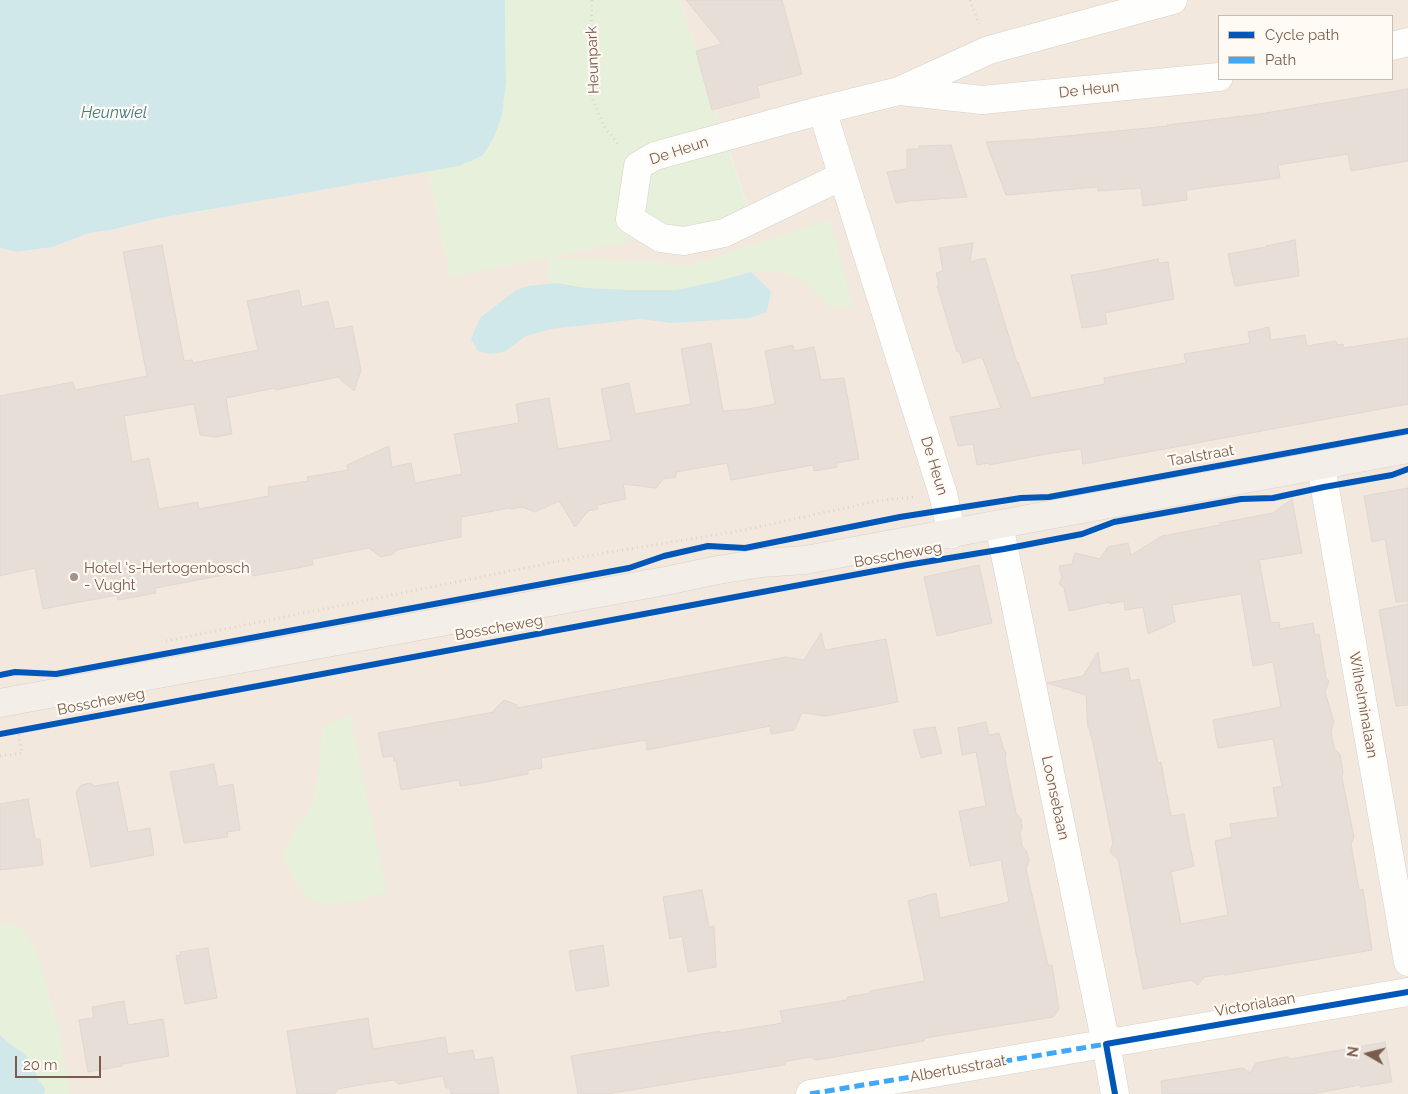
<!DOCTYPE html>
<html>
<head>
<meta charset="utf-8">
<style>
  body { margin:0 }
  #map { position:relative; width:1408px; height:1094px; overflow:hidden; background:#f9f5f0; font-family:Raleway,sans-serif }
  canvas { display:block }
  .legend { position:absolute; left:1218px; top:15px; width:175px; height:65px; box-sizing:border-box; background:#fffaf3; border:1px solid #cabbb1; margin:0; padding:6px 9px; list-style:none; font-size:15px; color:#7a5c4d }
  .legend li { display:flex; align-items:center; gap:10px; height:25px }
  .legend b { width:25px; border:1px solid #cabbb1 }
  .north { position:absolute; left:1343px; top:1029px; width:50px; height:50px; -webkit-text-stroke:4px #fffaf3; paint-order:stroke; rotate:278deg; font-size:14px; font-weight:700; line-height:20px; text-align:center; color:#7a5c4d }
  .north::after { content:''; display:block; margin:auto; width:18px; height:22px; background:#7a5c4d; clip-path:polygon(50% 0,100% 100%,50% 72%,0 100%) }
  .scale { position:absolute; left:15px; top:1056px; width:86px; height:22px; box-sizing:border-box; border:2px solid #7a5c4d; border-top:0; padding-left:6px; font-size:15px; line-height:18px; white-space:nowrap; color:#7a5c4d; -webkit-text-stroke:4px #fffaf3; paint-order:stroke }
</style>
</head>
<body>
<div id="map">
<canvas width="1408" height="1094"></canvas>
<ul class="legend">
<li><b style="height:6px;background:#0057b8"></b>Cycle path</li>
<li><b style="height:6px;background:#3fa9f5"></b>Path</li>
</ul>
<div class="north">N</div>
<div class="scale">20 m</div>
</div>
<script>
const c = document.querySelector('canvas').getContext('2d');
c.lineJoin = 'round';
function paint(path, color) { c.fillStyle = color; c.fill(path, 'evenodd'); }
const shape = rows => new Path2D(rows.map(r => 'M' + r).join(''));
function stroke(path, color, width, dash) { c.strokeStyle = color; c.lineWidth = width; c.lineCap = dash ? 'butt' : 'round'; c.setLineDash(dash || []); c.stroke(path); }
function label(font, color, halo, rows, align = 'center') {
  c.font = font + ' Raleway,sans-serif'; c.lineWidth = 4.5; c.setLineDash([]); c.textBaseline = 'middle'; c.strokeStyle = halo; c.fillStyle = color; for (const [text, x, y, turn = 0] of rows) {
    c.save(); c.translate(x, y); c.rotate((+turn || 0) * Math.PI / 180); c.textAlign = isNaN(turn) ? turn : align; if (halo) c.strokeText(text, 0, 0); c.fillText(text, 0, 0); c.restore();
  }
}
const residential = shape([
  [680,0,1408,0,1408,1094,0,1094,0,248,17,252,53,247,89,233,111,230,155,219,428,171,450,276,750,214],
  [1219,16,1392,16,1392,79,1219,79]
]);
const green = shape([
  [505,0,680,0,750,215,551,258,661,262,675,265,689,265,830,220,853,307,831,308,803,281,779,272,751,272,715,282,676,290,630,290,586,288,556,283,549,284,548,258,450,277,428,171,459,166,506,83],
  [350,715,387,893,343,904,312,902,297,885,282,855,296,828,312,806,317,782,323,726],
  [5,922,22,928,36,950,58,1026,71,1094,44,1094,45,1089,37,1078,33,1064,23,1053,8,1043,0,1034,0,925]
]);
const water = shape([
  [0,0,505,0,506,83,502,115,493,139,482,156,459,166,155,219,111,230,89,233,53,247,17,252,0,248],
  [751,272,771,291,767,312,750,318,672,323,639,319,551,329,526,336,504,352,490,354,478,351,471,339,480,318,516,290,528,286,556,283,586,288,630,290,676,290,715,282],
  [0,1035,8,1043,23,1053,33,1064,37,1078,45,1089,44,1094,0,1094]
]);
const building = shape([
  [686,0,782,0,802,74,757,86,760,97,712,110,696,51,722,44,686,0],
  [1408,89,1408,161,1351,171,1348,154,1278,165,1280,178,1186,190,1187,200,1143,206,1141,188,1098,191,1098,187,1006,195,986,142,1035,139,1168,126,1167,125,1260,114,1408,89],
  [951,145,967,197,909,201,896,203,887,172,907,169,907,149,919,149,919,146,951,145],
  [1295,240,1299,276,1235,286,1228,254,1266,247,1266,246,1295,240],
  [973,243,970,262,985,258,1017,363,1018,362,1031,398,1105,384,1104,378,1186,363,1184,354,1250,343,1248,332,1269,327,1271,340,1305,335,1307,346,1336,341,1337,345,1343,344,1344,348,1408,338,1408,404,1083,464,1081,449,1046,454,989,465,989,463,977,465,973,444,958,446,950,417,1001,408,982,357,963,363,959,351,957,352,937,286,939,285,936,273,943,271,939,248,973,243],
  [162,245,184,361,192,360,193,363,258,350,247,301,299,290,302,307,328,301,335,329,352,326,361,370,354,391,338,377,276,390,275,388,226,398,232,434,216,437,200,435,194,404,124,416,132,462,149,458,159,509,198,502,199,509,269,496,268,487,308,481,307,477,348,470,347,465,389,446,392,467,411,463,415,483,462,474,454,434,519,423,516,404,549,398,558,449,611,440,601,389,629,383,635,414,691,404,681,349,711,343,723,411,748,409,775,404,765,351,793,345,794,351,814,347,821,380,844,378,859,459,837,463,837,467,814,471,813,465,731,480,727,463,676,472,676,477,663,479,656,488,623,484,626,499,597,505,598,509,588,511,575,527,559,501,535,512,522,507,511,509,510,508,461,517,461,537,396,550,393,554,381,557,369,548,312,559,313,565,253,576,251,570,155,588,156,593,118,600,117,595,43,609,35,568,0,576,0,396,73,382,75,390,147,376,123,252,162,245],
  [1158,259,1159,263,1168,262,1174,299,1105,313,1107,324,1082,328,1071,275,1093,272,1158,259],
  [1408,488,1408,601,1396,602,1385,539,1372,542,1364,496,1408,488],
  [1292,499,1302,553,1259,560,1271,623,1279,622,1280,629,1313,623,1315,635,1319,634,1326,678,1329,681,1325,692,1334,722,1331,732,1334,748,1340,754,1343,773,1342,778,1354,837,1351,844,1359,890,1363,889,1372,950,1225,975,1223,974,1204,977,1198,985,1191,980,1143,989,1118,859,1110,852,1113,843,1093,743,1089,728,1088,728,1086,695,1047,683,1083,676,1098,652,1101,673,1128,668,1131,681,1139,679,1158,763,1161,762,1171,816,1184,814,1194,866,1171,872,1181,924,1228,915,1215,841,1232,837,1230,824,1278,817,1273,788,1282,786,1273,739,1218,748,1213,720,1281,707,1273,662,1253,666,1241,594,1172,605,1175,622,1148,634,1143,607,1125,610,1124,601,1110,604,1110,602,1069,611,1064,588,1059,584,1062,578,1059,566,1072,564,1075,553,1100,559,1108,547,1128,543,1131,555,1162,536,1220,525,1220,523,1273,513,1292,499],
  [979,565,992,623,937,636,924,577,979,565],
  [1408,604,1408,705,1396,706,1379,610,1408,604],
  [821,633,825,650,886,639,898,702,826,716,802,713,794,730,771,734,770,726,647,750,646,740,581,751,541,758,542,768,528,770,528,774,486,782,460,786,459,780,401,790,396,761,394,761,393,756,383,757,378,733,494,712,494,710,504,700,517,705,517,708,786,657,804,660,821,633],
  [986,722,989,735,999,733,1003,747,1006,753,1005,759,1016,813,1021,819,1022,827,1020,834,1022,846,1027,852,1029,860,1026,869,1048,965,1052,965,1059,1009,1053,1017,925,1038,924,1041,823,1059,815,1060,811,1057,787,1061,784,1065,607,1094,578,1094,571,1056,720,1031,720,1033,783,1023,780,1011,847,1000,847,997,871,993,870,991,925,981,908,901,936,893,940,918,1009,902,1001,860,970,866,959,811,986,806,976,752,962,755,958,728,986,722],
  [935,727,942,753,921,758,913,730,935,727],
  [214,764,218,787,233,784,240,830,227,832,228,837,184,843,170,772,214,764],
  [118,782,128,832,150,828,154,855,91,867,76,792,81,785,90,783,95,786,118,782],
  [28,799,35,839,40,839,43,865,0,870,0,804,28,799],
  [702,890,709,927,714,926,716,967,688,972,682,936,670,939,663,897,702,890],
  [603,945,609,986,576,991,569,951,603,945],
  [208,948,217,998,185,1004,176,956,181,955,180,952,208,948],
  [124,1001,128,1025,163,1019,169,1056,122,1064,122,1066,88,1072,79,1020,94,1018,92,1007,124,1001],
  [368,1018,373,1049,445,1037,448,1054,473,1050,475,1060,493,1057,499,1094,451,1094,450,1088,446,1088,443,1076,399,1084,394,1080,366,1084,338,1089,335,1094,297,1094,287,1031,368,1018],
  [1385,1042,1392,1082,1360,1087,1360,1085,1312,1094,1162,1094,1161,1081,1243,1068,1250,1073,1256,1063,1287,1057,1290,1059,1385,1042]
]);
const path = shape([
  [592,0,590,93,604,126,619,145],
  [970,0,979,24],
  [166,641,569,559,744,530,877,501,915,497],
  [0,756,22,753,18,731]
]);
const minor = shape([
  [1392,46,1408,42],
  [900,91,982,100,1219,77],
  [822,110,943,494,952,534],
  [842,176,724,233,684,241,661,238,630,219,638,166,655,156,822,110,899,91,989,50,1173,0],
  [1321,466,1408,962],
  [999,525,1106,1044,1115,1094],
  [810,1094,1408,992]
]);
const major = shape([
  [0,703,670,580,718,570,762,563,805,560,1408,449]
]);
const quiet = shape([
  [810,1094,1106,1044]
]);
const cycleway = shape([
  [0,675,15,672,56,674,629,568,664,556,708,546,745,548,900,517,1021,498,1049,497,1408,431],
  [0,734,907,565,1004,549,1082,534,1114,522,1241,499,1273,498,1324,487,1392,475,1408,469],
  [1115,1094,1106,1044,1408,992]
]);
const markers = [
  [74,577,5,"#a69286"]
];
const streetNames = [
  ["Heunpark",593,60,-92],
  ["De Heun",1089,90,-6],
  ["De Heun",679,151,-18],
  ["Taalstraat",1201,456,-10],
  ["De Heun",934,466,73],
  ["Bosscheweg",898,555,-10],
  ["Bosscheweg",499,628,-10],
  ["Bosscheweg",101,702,-11],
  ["Wilhelminalaan",1363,705,80],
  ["Loonsebaan",1055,798,78],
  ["Victorialaan",1255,1005,-10],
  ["Albertusstraat",958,1069,-10]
];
const poiNames = [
  ["Hotel 's-Hertogenbosch",84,568],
  ["- Vught",84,585]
];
const waterNames = [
  ["Heunwiel",114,113]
];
paint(residential, '#f2e8de');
paint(green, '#e7f0db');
paint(water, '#d0e8ea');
paint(building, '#e6ded7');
stroke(building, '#e2d8d2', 1);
stroke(minor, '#d7d1cb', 29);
stroke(major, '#dad1cc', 29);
stroke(path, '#dcd5d0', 3, [1, 4]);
stroke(minor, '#fefefd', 28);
stroke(major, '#f3eee8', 28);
stroke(quiet, '#3fa9f5', 5, [10, 5]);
stroke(cycleway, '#0057b8', 6);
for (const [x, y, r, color] of markers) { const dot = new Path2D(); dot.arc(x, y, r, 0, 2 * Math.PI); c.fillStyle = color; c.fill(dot); stroke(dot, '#fffaf3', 2); }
label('15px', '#7a5c4d', '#fffaf3', streetNames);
label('15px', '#7a5c4d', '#fffaf3', poiNames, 'left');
label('italic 16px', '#437c86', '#fffaf3', waterNames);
</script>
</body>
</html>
